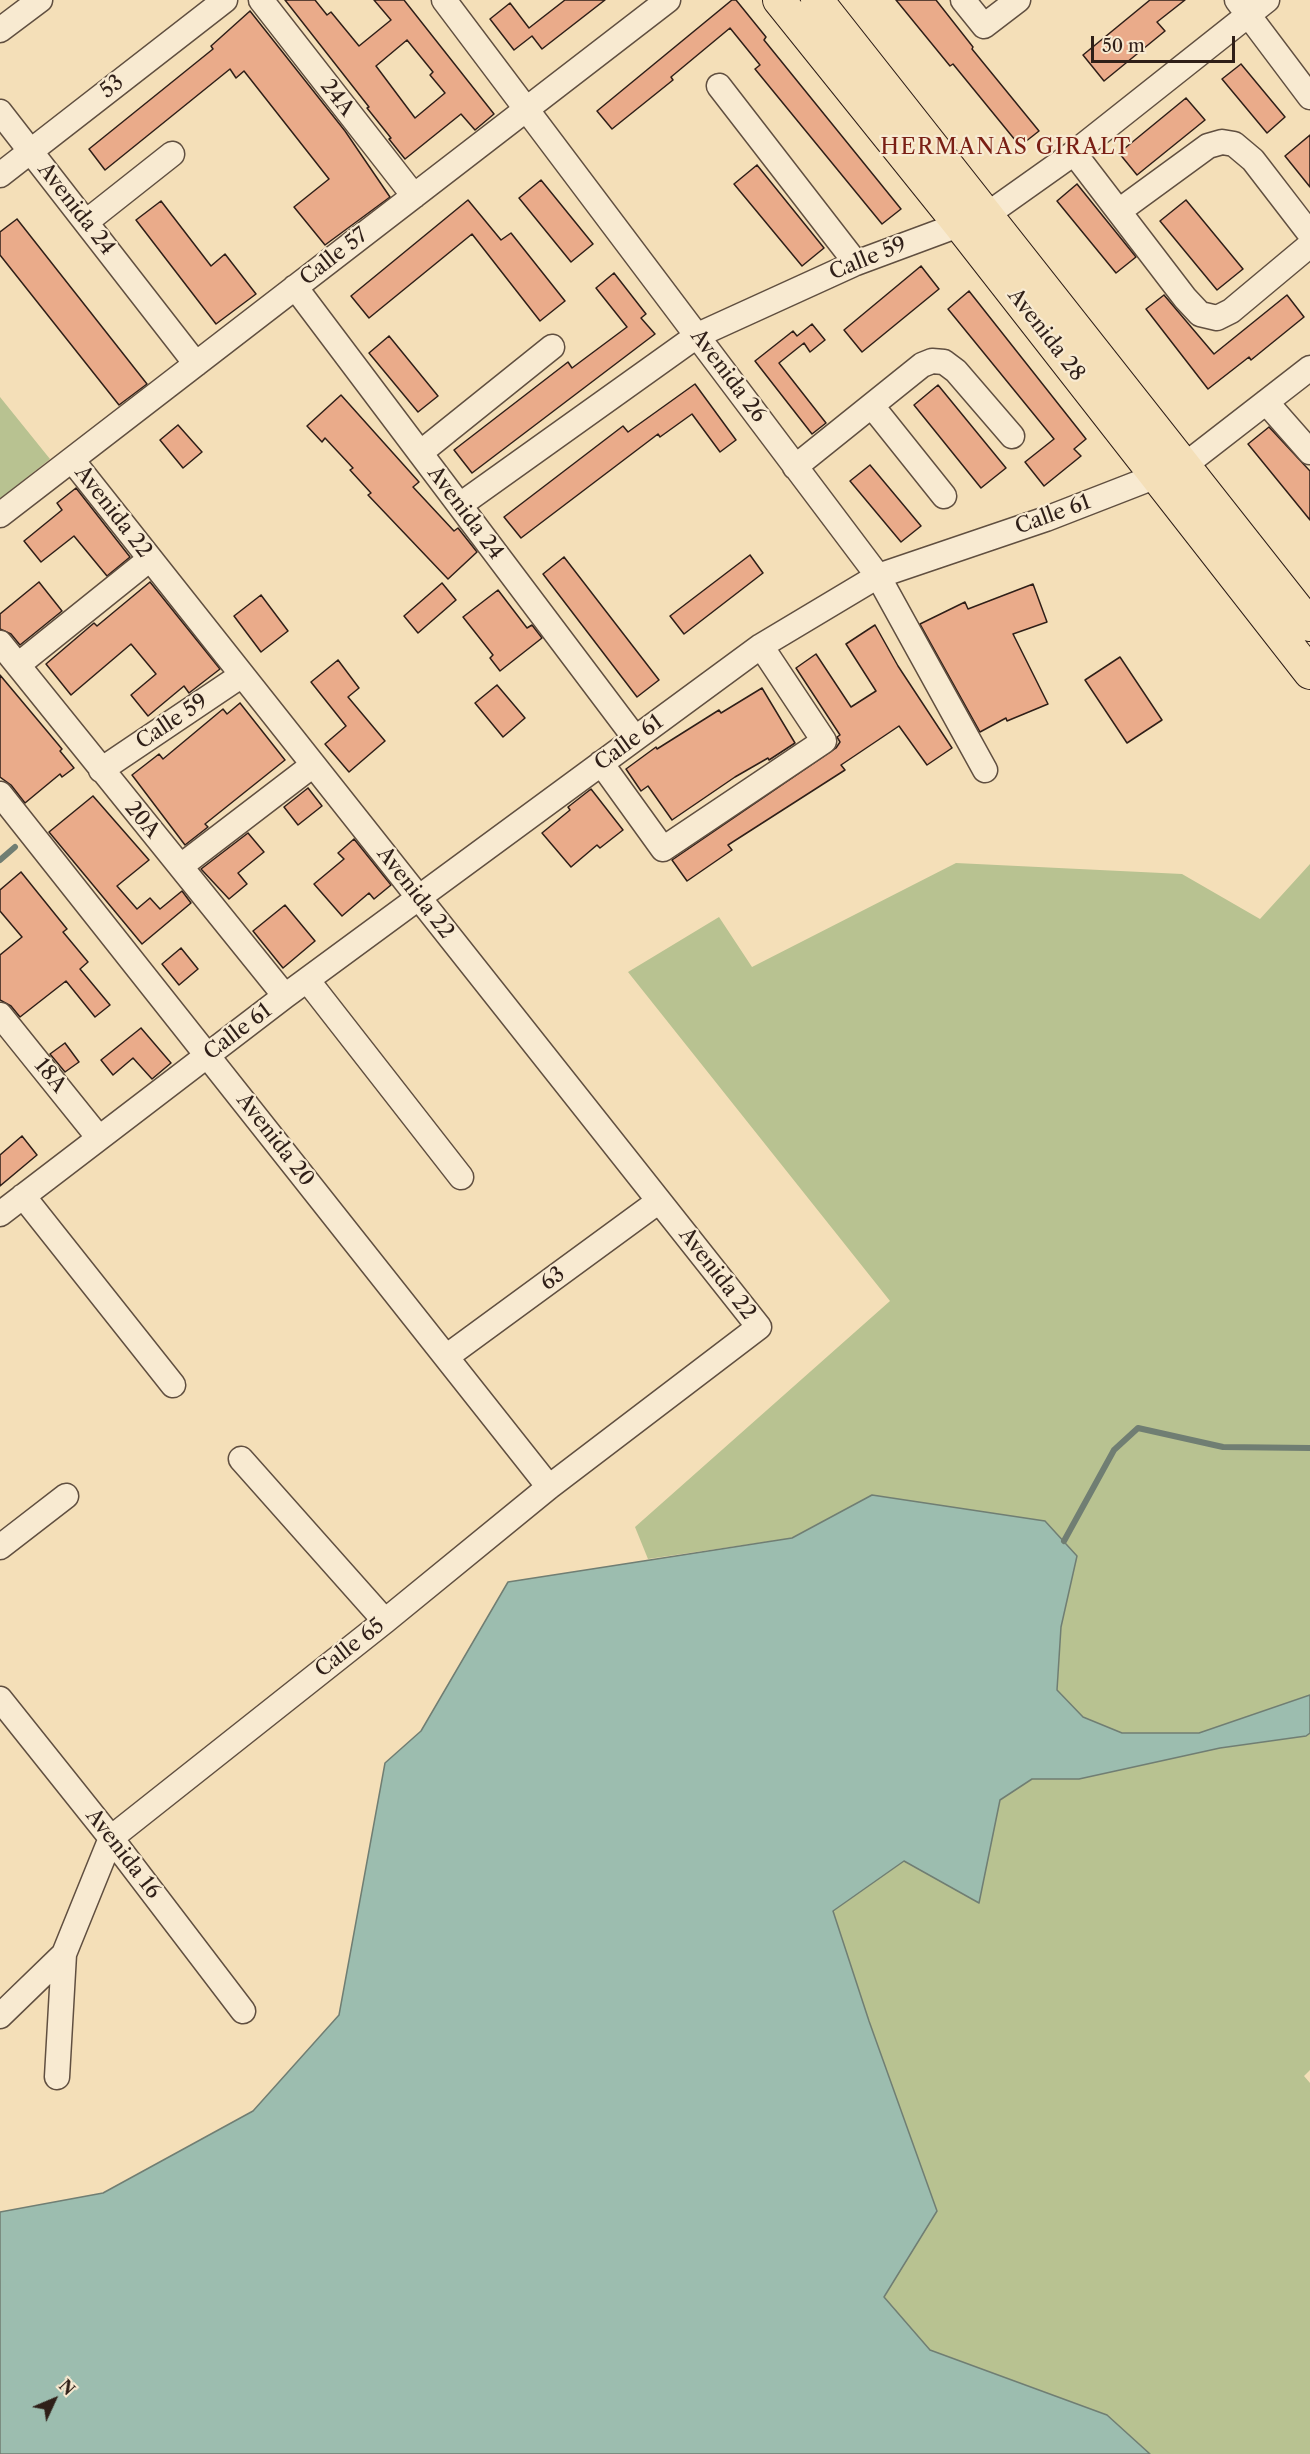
<!DOCTYPE html>
<html>
<head>
<meta charset="utf-8">
<style>
  body { margin:0 }
  #map { position:relative; width:1310px; height:2454px; overflow:hidden; background:#f4dfb8; font-family:"Libre Caslon Text",serif }
  canvas { display:block }
  .north { position:absolute; left:24px; top:2370px; width:60px; height:60px; -webkit-text-stroke:4px #f8ead1; paint-order:stroke; rotate:46deg; font-size:16px; font-weight:700; line-height:24px; text-align:center; color:#2f1f18 }
  .north::after { content:''; display:block; margin:auto; width:21px; height:27px; background:#2f1f18; clip-path:polygon(50% 0,100% 100%,50% 72%,0 100%) }
  .scale { position:absolute; left:1091px; top:36px; width:144px; height:27px; box-sizing:border-box; border:3px solid #2f1f18; border-top:0; padding-left:8px; font-size:18px; line-height:21px; white-space:nowrap; color:#2f1f18; -webkit-text-stroke:4px #f8ead1; paint-order:stroke }
</style>
</head>
<body>
<div id="map">
<canvas width="1310" height="2454"></canvas>
<div class="north">N</div>
<div class="scale">50 m</div>
</div>
<script>
const c = document.querySelector('canvas').getContext('2d');
c.lineJoin = 'round';
function paint(path, color) { c.fillStyle = color; c.fill(path, 'evenodd'); }
const shape = rows => new Path2D(rows.map(r => 'M' + r).join(''));
function stroke(path, color, width, dash) { c.strokeStyle = color; c.lineWidth = width; c.lineCap = dash ? 'butt' : 'round'; c.setLineDash(dash || []); c.stroke(path); }
function label(font, color, halo, rows, align = 'center') {
  c.font = font + ' "Libre Caslon Text",serif'; c.lineWidth = 4.5; c.setLineDash([]); c.textBaseline = 'middle'; c.strokeStyle = halo; c.fillStyle = color; for (const [text, x, y, turn = 0] of rows) {
    c.save(); c.translate(x, y); c.rotate((+turn || 0) * Math.PI / 180); c.textAlign = isNaN(turn) ? turn : align; if (halo) c.strokeText(text, 0, 0); c.fillText(text, 0, 0); c.restore();
  }
}
const green = shape([
  [0,397,50,459,0,499],
  [956,863,1182,874,1260,919,1310,864,1310,1695,1199,1733,1122,1733,1083,1717,1057,1690,1061,1627,1077,1556,1045,1521,872,1495,792,1538,648,1559,635,1527,890,1301,628,972,719,917,752,967],
  [1310,1733,1310,2070,1304,2076,1310,2083,1310,2454,1150,2454,1107,2415,930,2350,884,2297,937,2211,869,2021,833,1911,904,1861,979,1903,1000,1800,1032,1779,1079,1779,1220,1748,1306,1736]
]);
const water = shape([
  [872,1495,1045,1521,1077,1556,1061,1627,1057,1690,1083,1717,1122,1733,1199,1733,1310,1695,1310,1733,1306,1736,1220,1748,1079,1779,1032,1779,1000,1800,979,1903,904,1861,833,1911,869,2021,937,2211,884,2297,930,2350,1107,2415,1150,2454,0,2454,0,2212,103,2193,253,2111,339,2015,385,1763,421,1731,508,1582,792,1538,872,1495]
]);
const stream = shape([
  [0,860,15,847],
  [1064,1541,1114,1450,1138,1428,1223,1447,1310,1448]
]);
const building = shape([
  [285,0,315,0,327,15,331,12,359,46,391,20,374,0,404,0,494,114,475,130,461,114,405,159,389,139,391,138,367,108,369,107,285,0],
  [407,40,433,72,430,75,445,93,415,118,376,66,407,40],
  [565,0,605,0,542,49,532,36,514,50,490,19,510,3,529,28,565,0],
  [732,0,736,0,766,37,764,40,901,209,882,224,755,69,760,65,730,28,671,77,673,80,612,129,597,111,732,0],
  [896,0,936,0,973,47,972,49,1039,131,1020,146,953,64,950,66,896,0],
  [1150,0,1185,0,1157,22,1165,31,1104,81,1083,55,1150,0],
  [250,11,345,131,390,197,325,245,294,207,329,179,244,71,236,78,230,69,105,170,89,149,213,49,211,46,250,11],
  [1241,64,1285,117,1267,133,1222,79,1241,64],
  [1186,98,1205,120,1137,175,1119,153,1186,98],
  [1310,135,1310,187,1285,156,1310,135],
  [757,165,824,248,802,266,734,184,757,165],
  [541,180,593,244,571,262,519,198,541,180],
  [1077,184,1136,257,1116,273,1057,201,1077,184],
  [468,200,501,240,511,233,565,301,540,321,472,234,369,318,351,296,468,200],
  [1186,200,1243,269,1217,290,1160,221,1186,200],
  [161,201,211,266,225,254,256,294,216,324,136,220,161,201],
  [17,219,147,384,119,405,0,255,0,232,17,219],
  [921,266,939,289,862,352,844,330,921,266],
  [614,273,646,314,641,318,655,334,472,473,454,450,568,362,572,368,627,327,596,288,614,273],
  [969,291,1086,439,1074,449,1081,456,1044,486,1025,462,1054,439,948,309,969,291],
  [1164,295,1214,354,1287,295,1304,317,1251,360,1249,357,1208,389,1146,309,1164,295],
  [812,324,825,340,810,352,804,343,779,363,826,423,812,434,755,361,793,331,797,336,812,324],
  [389,336,438,396,418,412,369,353,389,336],
  [695,384,736,440,720,452,692,414,660,437,658,434,521,538,504,517,623,426,628,432,695,384],
  [938,385,1006,468,981,488,914,405,938,385],
  [341,395,419,482,413,487,454,531,458,528,477,552,448,579,368,495,371,493,350,470,353,468,325,438,322,442,307,426,341,395],
  [178,425,202,452,183,468,160,440,178,425],
  [1269,427,1310,471,1310,520,1248,444,1269,427],
  [870,465,921,526,901,542,850,481,870,465],
  [76,488,130,557,107,576,74,536,41,562,24,541,62,510,57,503,76,488],
  [750,555,763,573,684,634,670,616,750,555],
  [564,557,659,680,637,697,543,574,564,557],
  [39,582,62,611,20,645,11,634,0,629,0,614,39,582],
  [150,582,220,669,189,693,184,686,148,716,131,695,156,674,131,644,71,695,46,664,94,623,97,626,150,582],
  [442,583,456,600,418,633,404,616,442,583],
  [1033,584,1047,622,1013,634,1048,704,1007,721,1006,718,980,732,920,624,965,602,968,609,1033,584],
  [498,590,527,628,532,625,542,638,500,671,490,658,493,655,463,617,498,590],
  [261,595,288,631,261,652,234,616,261,595],
  [875,625,898,666,952,748,927,765,899,726,841,765,845,770,728,845,732,850,687,881,672,860,836,748,840,742,837,737,840,735,796,668,816,654,851,707,876,691,846,644,875,625],
  [1120,657,1162,720,1127,743,1085,680,1120,657],
  [338,660,359,688,348,697,385,741,349,772,325,744,346,726,311,682,338,660],
  [0,675,62,749,60,751,74,768,62,777,60,774,25,803,11,785,0,777,0,675],
  [497,685,525,718,503,737,475,703,497,685],
  [762,688,795,743,769,760,768,758,735,777,672,820,648,786,641,791,626,769,656,747,657,749,719,710,721,713,762,688],
  [240,703,285,760,205,824,208,827,185,845,132,775,159,754,163,759,223,709,227,714,240,703],
  [308,788,322,806,298,825,284,807,308,788],
  [591,789,623,830,600,848,597,845,571,867,542,833,570,810,568,807,591,789],
  [93,796,149,860,117,886,137,909,150,898,160,909,182,891,191,903,142,944,49,832,93,796],
  [248,833,264,852,238,873,247,884,229,899,201,869,248,833],
  [354,839,391,885,374,899,369,893,342,916,314,884,344,859,338,853,354,839],
  [21,872,67,929,63,932,88,962,80,969,110,1005,95,1017,66,981,20,1017,11,1006,0,1000,0,955,22,937,0,911,0,890,21,872],
  [285,905,315,941,283,968,253,931,285,905],
  [181,948,198,969,179,985,162,964,181,948],
  [141,1028,171,1063,152,1079,133,1058,113,1075,101,1060,141,1028],
  [65,1043,79,1062,65,1072,50,1054,65,1043],
  [22,1136,37,1155,0,1186,0,1155,22,1136]
]);
const minor = shape([
  [261,0,414,196],
  [444,0,878,576,985,770],
  [963,0,984,26,1018,0],
  [1237,0,1310,97],
  [0,30,40,0],
  [719,86,856,263],
  [0,112,196,364],
  [1074,153,1185,298,1200,314,1217,318,1231,311,1310,245],
  [0,175,225,0],
  [1119,211,1208,146,1222,142,1234,144,1253,160,1310,234],
  [86,222,172,154],
  [295,287,635,738],
  [1266,402,1310,452],
  [872,406,944,496],
  [420,453,552,347],
  [795,467,922,365,932,361,944,362,956,371,1012,436],
  [460,505,698,335,856,263,988,214,1074,153,1267,0],
  [0,515,668,0],
  [0,643,285,996],
  [18,665,150,559],
  [601,763,663,849,824,741,761,646],
  [101,770,242,675],
  [0,794,549,1487],
  [181,866,313,765],
  [308,981,461,1177],
  [0,1015,99,1138],
  [23,1196,173,1385],
  [0,1214,285,996,761,646,878,576,1046,519,1185,465,1310,368],
  [446,1357,659,1201],
  [241,1459,385,1621],
  [0,1547,66,1496],
  [0,1699,111,1838,243,2011],
  [0,2016,64,1954,111,1838,385,1621,549,1487,759,1327,72,460],
  [57,2077,64,1954]
]);
const major = shape([
  [779,0,959,224,1310,673],
  [817,0,1310,625]
]);
const streetNames = [
  ["53",112,87,-38],
  ["24A",337,98,52],
  ["Avenida 24",76,209,52],
  ["Calle 57",334,257,-38],
  ["Calle 59",868,259,-22],
  ["Avenida 28",1046,335,52],
  ["Avenida 26",728,376,53],
  ["Avenida 22",113,512,52],
  ["Avenida 24",465,513,53],
  ["Calle 61",1053,515,-20],
  ["Calle 59",172,722,-34],
  ["Calle 61",629,743,-36],
  ["20A",142,820,50],
  ["Avenida 22",415,893,52],
  ["Calle 61",238,1032,-37],
  ["18A",50,1076,51],
  ["Avenida 20",275,1140,52],
  ["Avenida 22",717,1274,52],
  ["63",553,1279,-36],
  ["Calle 65",350,1648,-38],
  ["Avenida 16",123,1854,52]
];
const neighbourhoodNames = [
  ["HERMANAS GIRALT",1006,148]
];
paint(green, '#b8c291');
paint(water, '#9cbdaf');
stroke(water, '#707e73', 1.5);
stroke(stream, '#707e73', 6);
paint(building, '#eaab8a');
stroke(building, '#2f1f18', 1.5);
stroke(minor, '#604f40', 27);
stroke(major, '#2f1f18', 34);
stroke(minor, '#f8ead1', 24);
stroke(major, '#f4dfb8', 32);
label('21px', '#2f1f18', '#f8ead1', streetNames);
c.letterSpacing = '1.5px';
label('22px', '#7a1f14', '#f8ead1', neighbourhoodNames);
c.letterSpacing = '0px';
</script>
</body>
</html>
